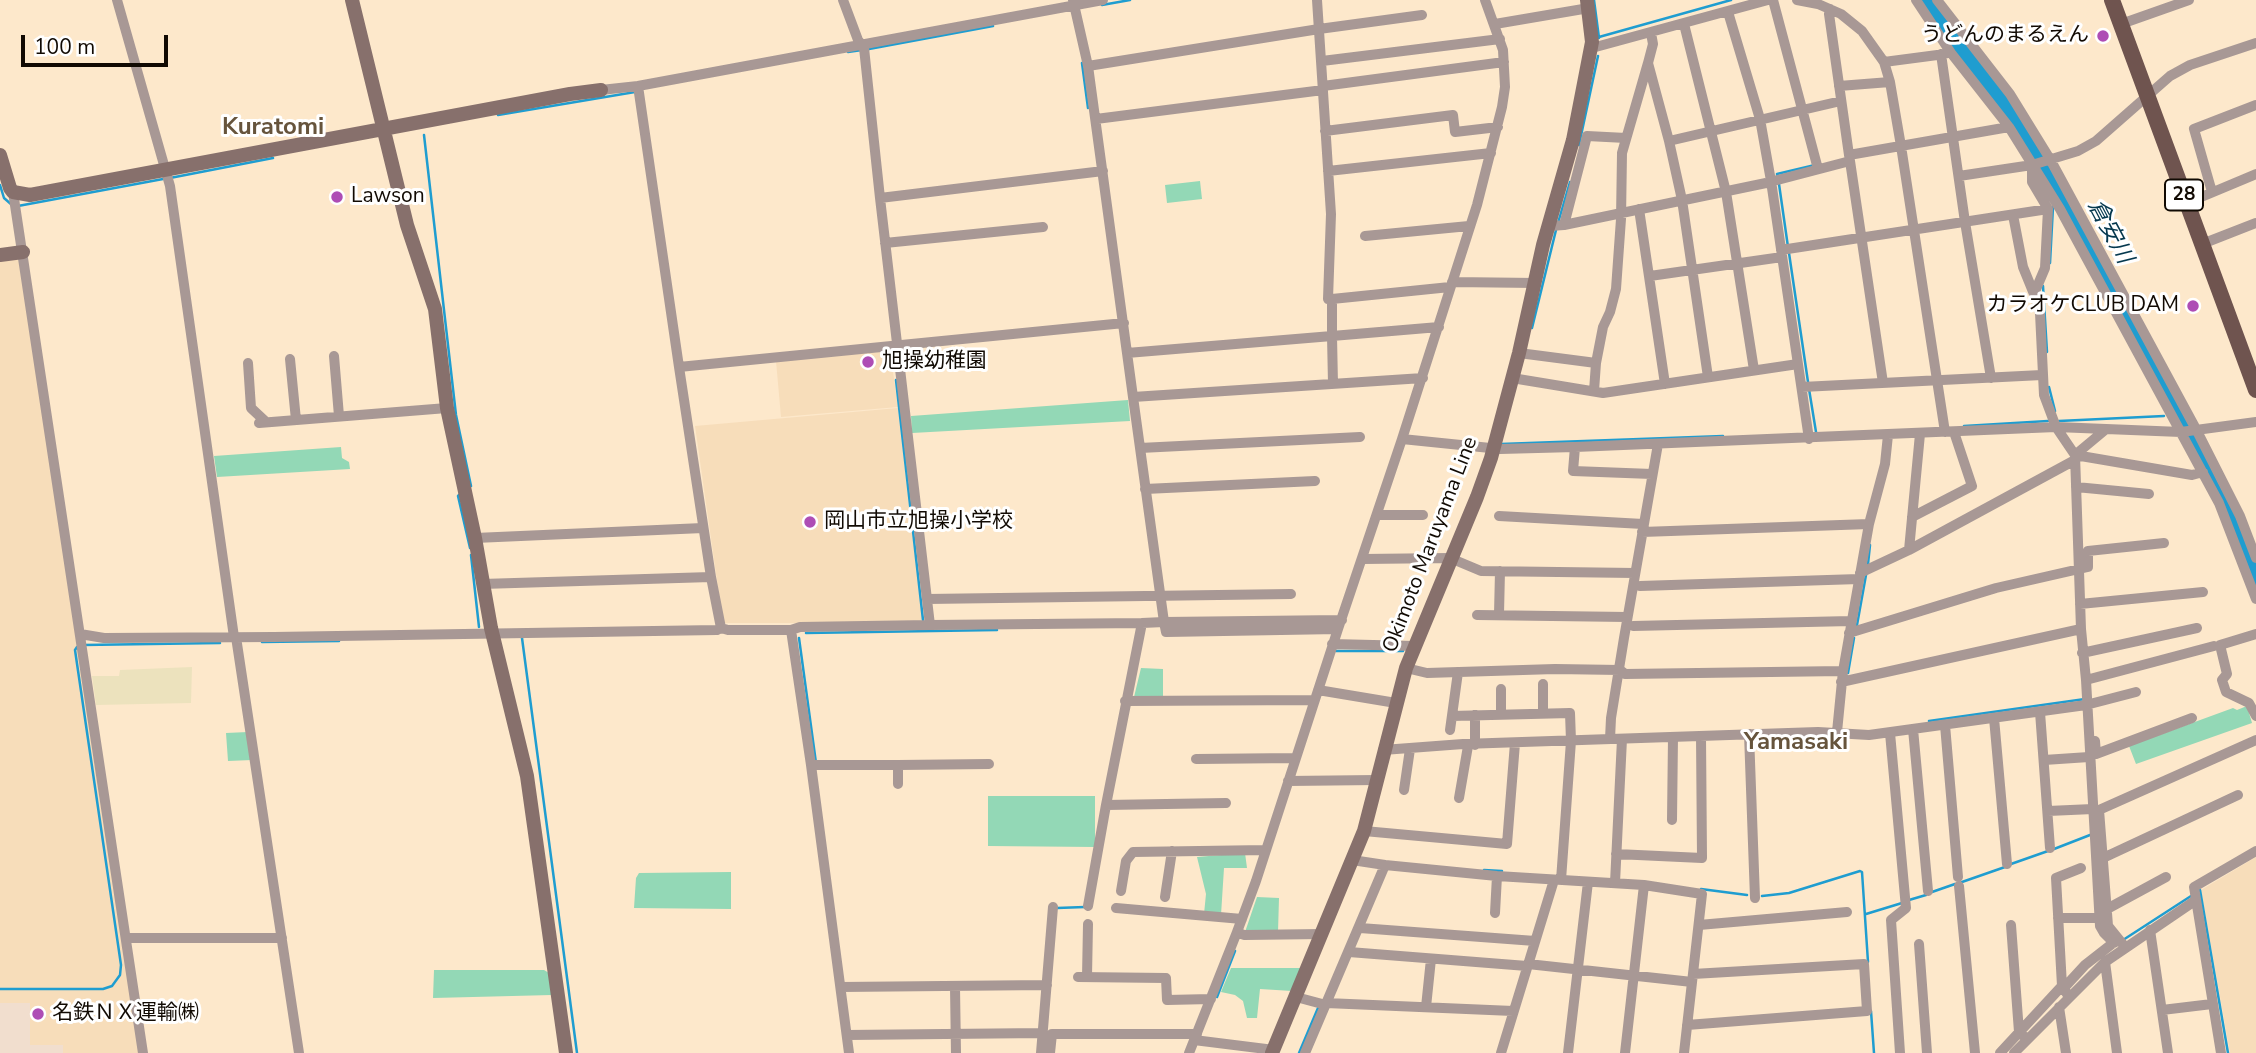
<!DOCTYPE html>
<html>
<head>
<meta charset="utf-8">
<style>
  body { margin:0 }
  #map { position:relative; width:2256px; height:1053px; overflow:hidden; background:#fde8cb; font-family:"Nunito Sans",sans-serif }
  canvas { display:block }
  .scale { position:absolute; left:21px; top:35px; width:147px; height:32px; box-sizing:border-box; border:4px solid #110a03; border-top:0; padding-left:9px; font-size:21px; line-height:24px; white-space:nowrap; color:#110a03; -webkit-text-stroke:5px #fff; paint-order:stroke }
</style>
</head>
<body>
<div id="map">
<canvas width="2256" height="1053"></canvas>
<div class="scale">100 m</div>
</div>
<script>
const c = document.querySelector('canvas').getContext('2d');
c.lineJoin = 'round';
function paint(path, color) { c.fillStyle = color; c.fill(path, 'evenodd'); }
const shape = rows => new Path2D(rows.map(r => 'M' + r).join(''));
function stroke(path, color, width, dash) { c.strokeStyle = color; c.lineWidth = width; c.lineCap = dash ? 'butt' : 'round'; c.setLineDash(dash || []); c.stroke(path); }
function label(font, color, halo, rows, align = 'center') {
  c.font = font + ' "Nunito Sans","Noto Sans JP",sans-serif'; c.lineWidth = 6; c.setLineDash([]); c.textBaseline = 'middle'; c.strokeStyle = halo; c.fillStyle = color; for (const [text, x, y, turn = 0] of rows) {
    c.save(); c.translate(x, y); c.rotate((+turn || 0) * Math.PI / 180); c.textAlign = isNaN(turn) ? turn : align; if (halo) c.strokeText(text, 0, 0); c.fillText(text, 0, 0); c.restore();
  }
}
const built = shape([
  [20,253,139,1053,0,1053,0,257],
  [890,351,898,407,781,417,776,361],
  [898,408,922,619,920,623,723,623,695,426],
  [2256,857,2256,1053,2230,1053,2201,890]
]);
const industrial = shape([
  [0,1003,30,1003,30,1045,63,1045,63,1053,0,1053]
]);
const green = shape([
  [1200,181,1202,199,1167,203,1165,185],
  [1128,400,1130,421,912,433,911,416],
  [341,447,342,458,349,462,350,469,217,477,214,456],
  [1141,668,1163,669,1163,698,1134,697],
  [2247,706,2252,723,2136,764,2129,746,2233,708,2237,710],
  [248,732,252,760,228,761,226,733],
  [988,796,1095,796,1095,847,988,846],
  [1245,853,1247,868,1224,868,1221,915,1204,914,1206,894,1197,857],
  [731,872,731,909,634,908,636,878,639,873],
  [1257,897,1279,898,1278,932,1245,932],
  [1231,968,1303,968,1292,991,1260,989,1257,1018,1247,1018,1243,1001,1235,995,1221,992],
  [434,970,544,970,549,973,552,995,433,998]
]);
const sand = shape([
  [192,667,191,703,96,705,92,676,119,676,120,670]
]);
const stream = shape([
  [1594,0,1599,38],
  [1102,5,1130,0],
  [1599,37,1731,0],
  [869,49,993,26],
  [848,52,862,50],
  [1082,63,1088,108],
  [498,115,635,92],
  [424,135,456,415,471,486],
  [1579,145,1598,56],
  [170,178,273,158],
  [1778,178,1777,174,1815,165],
  [1779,184,1788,247],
  [0,185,4,198,12,205],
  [18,206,163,179],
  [1558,223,1570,182],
  [1789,253,1808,382],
  [2050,263,2053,207],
  [2043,286,2047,352],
  [1532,328,1556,230],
  [896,380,923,620],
  [2049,387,2055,411],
  [1809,389,1816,432],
  [2059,421,2164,416],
  [1964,426,2048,421],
  [1501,444,1723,436],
  [460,494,458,496,470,548],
  [471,555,479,627],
  [1868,564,1870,545],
  [1857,625,1866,575],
  [806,633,997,630],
  [522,638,577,1053],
  [799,638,816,763],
  [262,642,339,641],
  [83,645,220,643],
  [1336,651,1403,651],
  [1848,673,1854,638],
  [1929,721,2085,699],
  [2054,849,2090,835],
  [2011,864,2048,851],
  [1484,870,1502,871],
  [1962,882,2005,867],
  [1701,889,1747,895],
  [2200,890,2228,1053],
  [1932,892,1955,884],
  [1762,896,1789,893,1860,871,1862,872,1868,962],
  [1909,900,1926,895],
  [1057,908,1085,907],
  [1866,914,1902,903],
  [2123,940,2191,896],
  [0,989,103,989,112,986,120,975,121,965,75,650,77,647],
  [1217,997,1235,951],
  [1871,1011,1874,1053],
  [1299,1053,1318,1008]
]);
const river = shape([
  [1928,0,2005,104,2046,167,2226,501,2256,579]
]);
const street = shape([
  [117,0,170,186,234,637],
  [843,0,858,40,864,48,880,198,1103,171],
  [1073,0,1088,66,1127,353],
  [1317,0,1331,214,1328,299,1332,299],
  [1773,0,1818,169],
  [1797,0,1818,4,1841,14,1862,31,1884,62,1890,82,1901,146,1945,432],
  [1916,0,1951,53,2009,127,2060,209,2219,503,2256,599],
  [1937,0,2010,94,2050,159,2197,431,2240,516,2256,558],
  [1830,9,1829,14,1849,155],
  [1728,12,1760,119,1771,181,1809,439],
  [1495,24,1589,8],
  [1684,24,1726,192,1754,370],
  [2121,24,2189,0],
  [1651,33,1653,44,1648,63,1669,141,1682,200,1708,377],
  [1592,48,1768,0],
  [1941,54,1965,222,1991,378],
  [1322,61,1500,39],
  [1884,62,1945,54],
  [1088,66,1319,29,1422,15],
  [638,86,1103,0],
  [1323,86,1504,62],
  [1839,86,1890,82],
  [601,90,638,86,679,367],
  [1096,119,1323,90],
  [1325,131,1453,115,1455,132,1498,127],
  [1669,141,1841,101],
  [1850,161,1883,383],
  [2032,165,2032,182,2048,209,2045,268,2034,294,2040,313,2044,395,2056,427,2075,455,2081,629,2086,680,2214,646],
  [1328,171,1491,153],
  [1959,176,2032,165,2078,151,2096,141,2170,76,2190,65,2256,43],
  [13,192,143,1053],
  [2212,192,2194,129,2256,105],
  [880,198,930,625,1142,623,1106,805],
  [2187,203,2256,174],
  [1639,209,1665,384],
  [2013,215,2023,267,2034,294],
  [1564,225,1587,136,1626,138],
  [1550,226,1564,225,1766,183,1850,161,1849,155,2009,127],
  [1365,236,1469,226],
  [885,243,1043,227],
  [2202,244,2256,223],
  [1781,250,2048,209],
  [1650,276,1782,257],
  [1452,282,1536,283],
  [1439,327,1332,336,1332,299,1450,287],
  [1519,353,1596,363],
  [334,356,339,416],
  [290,359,296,420],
  [248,363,251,408,266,422],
  [1512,378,1603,393,1798,364],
  [1802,387,2042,375],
  [1594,391,1596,363,1603,327,1610,312,1616,289,1621,219,1622,153,1648,63],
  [1133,397,1127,353,1332,336,1333,384],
  [259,423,447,408],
  [1402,439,1477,205,1502,107,1505,87,1503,50,1485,0],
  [1575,447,1573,471,1652,474],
  [1140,448,1360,437],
  [2075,455,2192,475,2203,472],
  [2075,455,2105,430],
  [2076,487,2149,494],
  [1145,489,1315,481],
  [1378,515,1423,515],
  [1499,516,1643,524],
  [1912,517,1972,486,1954,432],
  [1642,532,1869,524],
  [475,538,703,528],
  [1909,550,1920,434],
  [1363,559,1450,558,1481,571,1635,573],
  [1860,573,1909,550,2075,460],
  [711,577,679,367,1124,323],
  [482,584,711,577,721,628],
  [1640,586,1859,579],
  [927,599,1291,594],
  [2080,604,2203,592],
  [1499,614,1500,571],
  [1477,615,1627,617],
  [1342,620,1164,622,1133,397,1423,378],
  [1142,623,1164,622,1166,632,1338,629],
  [1633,626,1851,621],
  [791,630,800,627,930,625],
  [1849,633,1996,588,2088,567,2088,551,2164,543],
  [80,634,104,638,274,637,717,630,721,628,728,630,791,630,811,765],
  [2256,634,2220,645,2227,674,2222,680,2226,692,2249,703,2256,716],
  [236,637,299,1053],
  [1332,644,1414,646],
  [2082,653,2197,628],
  [1406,668,1427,673,1555,669,1620,670,1625,674,1843,671],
  [2086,680,2100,926,2104,933,2114,943],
  [1841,682,2081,629],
  [1543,684,1543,713],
  [1501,689,1501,714],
  [1318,690,1396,703],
  [1125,701,1314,700],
  [2040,712,2050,848],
  [1452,716,1570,713,1571,741,1561,880],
  [1994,718,2007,864],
  [1945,725,1958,877],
  [1913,729,1928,891],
  [1450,730,1458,672],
  [1837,732,1843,671,1869,524,1885,464,1888,435],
  [1890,733,1906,908,1891,920,1900,1053],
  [1749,734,1755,898],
  [1610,739,1611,718,1624,638,1658,444],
  [2095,741,2096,754,2192,718],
  [1475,745,1475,715],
  [1383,750,1463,744,1818,732,1869,735,2086,705,2136,692],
  [1196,759,1296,758],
  [2044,760,2089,757],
  [1288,781,1376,780],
  [898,784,898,765,989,764],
  [1404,790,1410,749],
  [1459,798,1468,746],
  [2048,811,2093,809],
  [1672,820,1673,737],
  [1364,831,1507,844,1515,743],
  [1616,854,1702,858,1701,736],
  [2103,858,2238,795],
  [1385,865,1497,876,1644,885,1702,894,1684,1053],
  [1615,883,1622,739],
  [1959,886,1975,1053],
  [1121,891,1126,861,1133,852,1266,850],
  [1165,897,1172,851],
  [1088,906,1106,805,1226,803],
  [1116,908,1242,919],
  [2107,909,2166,877],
  [1495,913,1497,876],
  [2058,918,2100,918],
  [1699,925,1847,912],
  [2011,925,2019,1032,2027,1039],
  [1360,928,1535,941],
  [2150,930,2168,1053],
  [1237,932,1256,881,1338,629,1402,439,1500,449,1575,447,2056,427,2181,432,2256,422],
  [126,938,282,938],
  [1919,944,1927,1053],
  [2125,947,2108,926,2099,810,2256,740],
  [1349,952,1527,966],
  [2105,962,2117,1053],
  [1528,964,1692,982],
  [1078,977,1166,978,1167,1000,1211,999],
  [1087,977,1088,924],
  [841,987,1047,985],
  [955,987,956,1053],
  [2062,990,2085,965,2117,940],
  [1296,997,1326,1005],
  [2069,997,2062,986,2056,878,2081,868],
  [1326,1003,1513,1011],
  [1426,1007,1431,959],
  [2059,1007,2066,1053],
  [2162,1010,2212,1004],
  [1687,1025,1867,1011,1864,964,1693,974],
  [847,1035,1043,1033],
  [1194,1040,1274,1050],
  [849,1053,811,765,898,765],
  [1041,1053,1053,907],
  [1050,1053,1052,1034,1197,1034],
  [1189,1053,1237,932,1244,935,1322,934],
  [1305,1053,1385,865,1352,860],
  [1501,1053,1554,880],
  [1568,1053,1588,882],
  [1625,1053,1644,885],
  [2000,1053,2062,986],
  [2014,1053,2105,962,2196,900],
  [2221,1053,2194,887,2256,851]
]);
const secondary = shape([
  [352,0,407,225,435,309,447,408,475,538,491,628,527,776,566,1053],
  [0,155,10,188,13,192,30,195,570,94,601,90],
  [0,255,23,252],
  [1272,1053,1364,831,1406,668,1477,497,1491,458,1519,353,1543,245,1573,140,1592,42,1587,0]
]);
const primary = shape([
  [2112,0,2256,390]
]);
const markers = [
  [2103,36,7,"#ae4db5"],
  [337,197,7,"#ae4db5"],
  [2193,306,7,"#ae4db5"],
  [868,362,7,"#ae4db5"],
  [810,522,7,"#ae4db5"],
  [38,1014,7,"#ae4db5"]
];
const shields = [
  [2184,195,38]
];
const shieldNames = [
  ["28",2184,195]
];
const poiNames = [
  ["うどんのまるえん",2089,36,"right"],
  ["Lawson",351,197],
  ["カラオケCLUB DAM",2179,306,"right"],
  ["旭操幼稚園",882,362],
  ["岡山市立旭操小学校",824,522],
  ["名鉄ＮＸ運輸㈱",52,1014]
];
const streetNames = [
  ["Okimoto Maruyama Line",1431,545,-69]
];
const waterNames = [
  ["倉安川",2109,232,62]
];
const quarterNames = [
  ["Kuratomi",273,128],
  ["Yamasaki",1796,743]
];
paint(built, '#f7ddba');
paint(industrial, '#f1dece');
paint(green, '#93d8b6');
paint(sand, '#ece2bd');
stroke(stream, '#1f9dd0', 2.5);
stroke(river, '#1f9dd0', 18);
stroke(street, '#a89895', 10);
stroke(secondary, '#87706c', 14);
stroke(primary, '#6f544f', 16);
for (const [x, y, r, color] of markers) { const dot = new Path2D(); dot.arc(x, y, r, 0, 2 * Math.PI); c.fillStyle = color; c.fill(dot); stroke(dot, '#fff', 2.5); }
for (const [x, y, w] of shields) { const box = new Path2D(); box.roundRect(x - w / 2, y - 15.5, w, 31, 5); c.fillStyle = '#fff'; c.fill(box); stroke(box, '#110a03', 2); }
label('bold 19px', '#110a03', null, shieldNames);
label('21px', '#110a03', '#fff', poiNames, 'left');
label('21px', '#110a03', '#fff', streetNames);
label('italic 23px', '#05384e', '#fff', waterNames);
label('bold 24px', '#66543c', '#fff', quarterNames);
</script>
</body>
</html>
